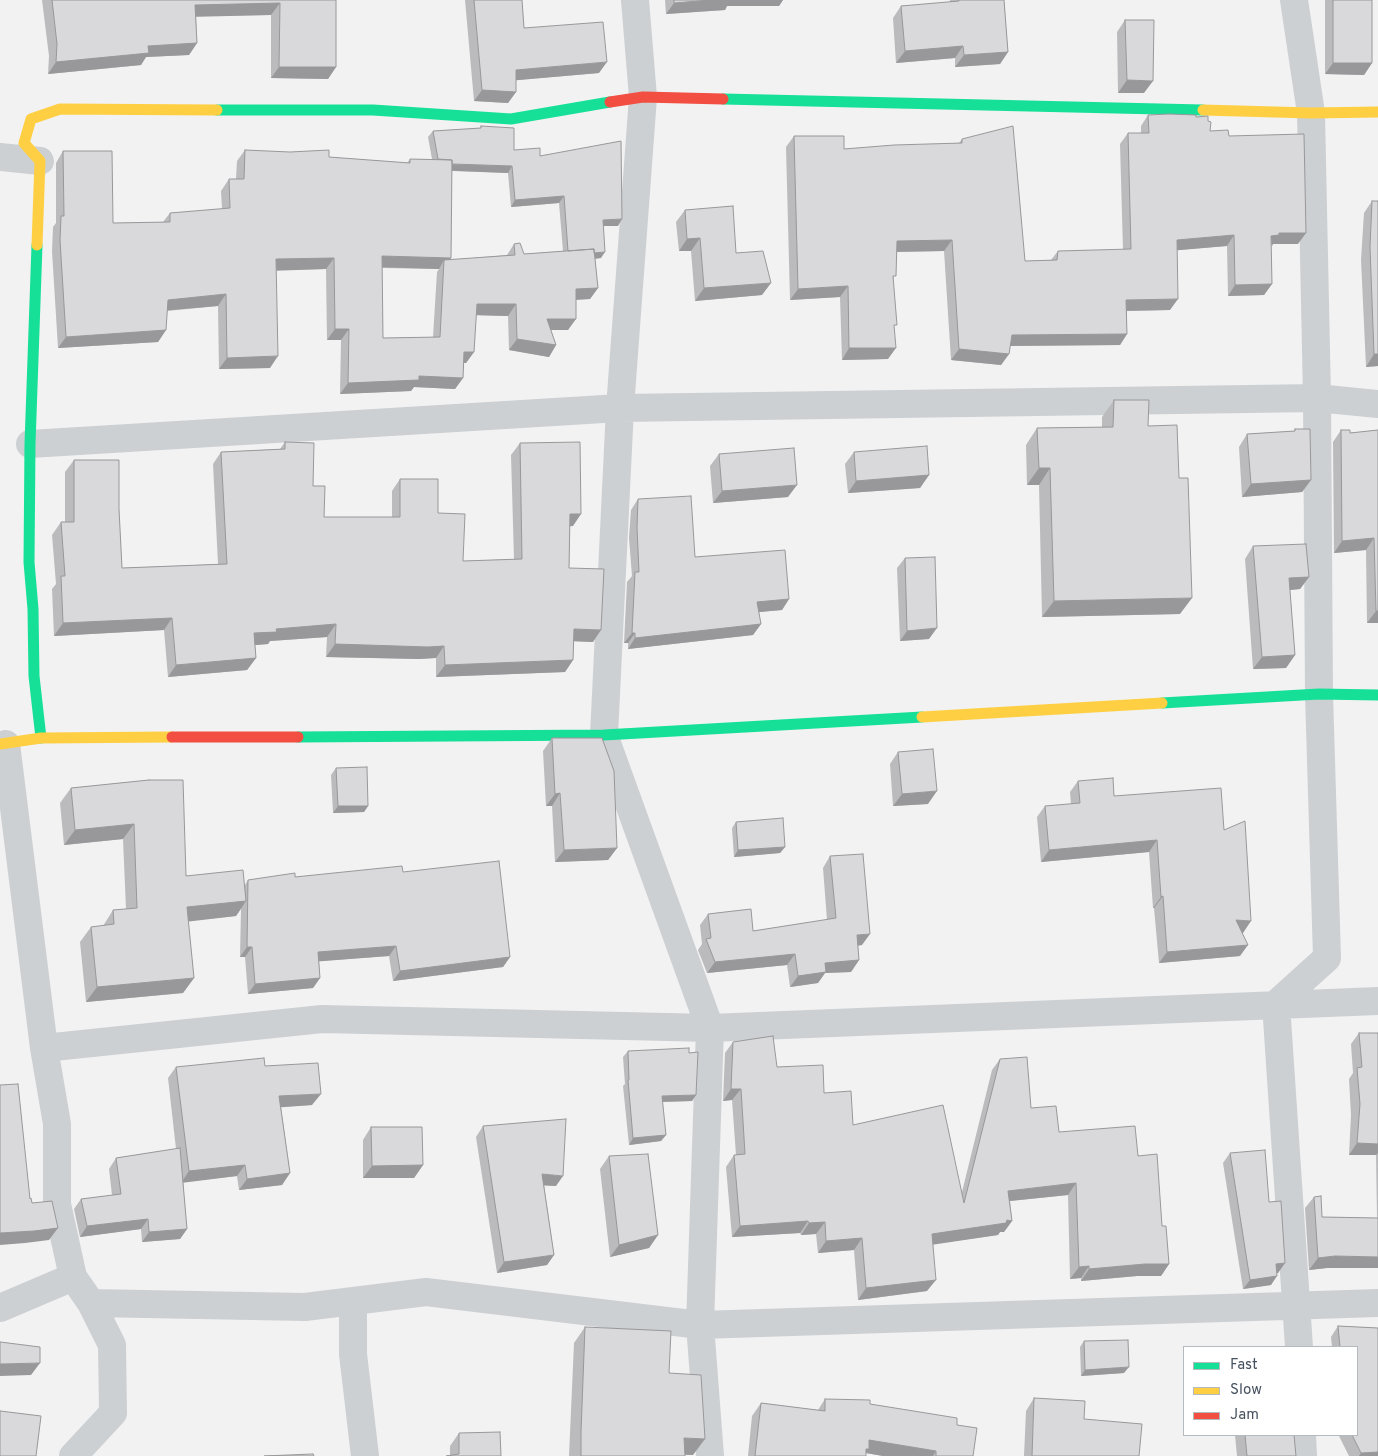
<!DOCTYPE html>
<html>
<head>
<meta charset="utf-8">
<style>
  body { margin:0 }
  #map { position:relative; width:1378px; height:1456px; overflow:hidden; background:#f2f2f2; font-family:Overpass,sans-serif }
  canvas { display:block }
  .legend { position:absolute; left:1183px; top:1346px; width:175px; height:90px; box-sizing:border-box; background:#fff; border:1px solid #b5babf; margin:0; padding:6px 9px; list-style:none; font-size:15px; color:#475260 }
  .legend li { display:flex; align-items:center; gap:10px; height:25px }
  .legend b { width:25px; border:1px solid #b5babf }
</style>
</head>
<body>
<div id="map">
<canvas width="1378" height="1456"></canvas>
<ul class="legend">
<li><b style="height:6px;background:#16e098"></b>Fast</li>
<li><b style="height:6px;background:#ffcf43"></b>Slow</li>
<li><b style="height:6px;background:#f24e42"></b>Jam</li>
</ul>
</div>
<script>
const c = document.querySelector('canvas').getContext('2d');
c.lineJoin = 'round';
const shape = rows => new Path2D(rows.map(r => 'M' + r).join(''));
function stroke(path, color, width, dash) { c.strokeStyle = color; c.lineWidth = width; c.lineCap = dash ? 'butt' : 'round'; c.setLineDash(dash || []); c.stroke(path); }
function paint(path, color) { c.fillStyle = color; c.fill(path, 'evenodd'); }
const street = shape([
  [635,0,643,97,620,408,604,735,710,1028,700,1325,710,1456],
  [1294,0,1311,113,1317,398,1319,694,1327,958,1276,1004,1299,1347],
  [0,157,40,161],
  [30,444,620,408,1317,398,1378,404],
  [6,744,44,1048,57,1124,57,1204,73,1277,91,1303,112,1345,113,1413,73,1456],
  [44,1048,322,1019,710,1028,1378,1001],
  [353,1301,353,1354,365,1456],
  [91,1303,305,1307,426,1292,700,1325,1378,1303],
  [0,1308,73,1277],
  [1302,1435,1303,1456]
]);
const fast = shape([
  [723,99,1203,110],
  [217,110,373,110,511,119,610,102],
  [37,245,30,444,29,562,33,609,34,676,41,738],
  [1162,703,1319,694,1378,695],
  [298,737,604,735,922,717]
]);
const slow = shape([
  [1203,110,1311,113,1378,112],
  [37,245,40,161,24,143,31,119,60,109,217,110],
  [922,717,1162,703],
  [0,744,41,738,172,737]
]);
const jam = shape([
  [610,102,643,97,723,99],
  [172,737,298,737]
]);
const wall = shape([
  [42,0,336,0,336,67,328,79,271,78,271,15,196,16,197,43,189,55,146,57,141,65,48,74,49,56],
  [465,0,522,0,524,28,599,73,516,80,516,92,508,103,474,101],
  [665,0,783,0,779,6,727,6,725,10,666,14],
  [950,0,1004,0,1008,52,1000,64,955,67,955,58,896,63,893,18,901,6,950,2],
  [1325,0,1372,0,1372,63,1364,75,1325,74],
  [1125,20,1144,93,1118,93,1117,32],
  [1148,115,1196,117,1208,121,1210,131,1229,136,1298,244,1273,244,1271,246,1272,284,1264,295,1228,296,1227,246,1177,250,1170,310,1127,311,1127,334,1120,345,1010,346,1009,354,1001,365,951,360,944,251,897,252,893,280,894,328,888,359,842,360,840,297,790,300,786,147,794,136,844,149,959,143,962,139,1025,261,1051,260,1058,251,1123,250,1120,144,1128,133,1141,133,1141,126],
  [481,126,514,150,540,156,618,226,603,226,601,258,595,259,598,288,590,299,576,300,568,330,551,330,556,345,549,357,509,350,508,316,476,315,474,352,466,363,464,363,463,378,455,389,414,387,411,391,340,394,341,340,327,340,326,269,276,270,270,368,219,369,218,306,167,311,166,330,158,342,58,348,52,251,53,227,56,223,56,163,63,151,113,223,163,222,170,213,222,209,221,191,229,179,236,179,237,161,245,150,329,157,407,163,410,159,432,159,428,137,433,131,480,128],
  [452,171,508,173,511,207,559,203,563,251,524,254,514,244,507,255,449,260,451,258],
  [382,268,439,269,437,272,433,337,383,338],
  [1372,201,1378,201,1378,366,1366,367,1361,260,1364,213],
  [685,210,762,295,695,301,691,251,679,251,676,222],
  [1114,400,1148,426,1180,614,1042,617,1039,485,1027,485,1026,445,1037,428,1102,427,1102,417],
  [1295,429,1311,480,1302,492,1242,497,1239,447,1247,434,1294,431],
  [1341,430,1350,433,1378,430,1378,623,1367,623,1366,550,1334,553,1333,442],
  [285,442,313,486,324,517,392,517,392,491,400,479,438,513,463,561,514,559,511,455,520,443,573,526,570,526,569,568,593,642,574,641,573,660,565,672,436,677,436,658,419,659,326,657,327,637,270,641,268,644,255,645,256,658,247,670,168,677,164,630,54,636,52,589,56,584,52,535,61,522,65,522,65,472,74,460,119,509,122,568,218,564,213,464,221,452,280,449],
  [854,452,929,475,920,488,848,493,845,464],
  [719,454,788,497,713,503,710,466],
  [638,499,695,557,789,599,782,610,758,612,761,624,753,635,628,649,628,643,624,643,627,582,632,576,629,538,631,510],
  [1253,546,1309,577,1300,589,1290,590,1295,655,1286,668,1253,669,1245,559],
  [905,558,929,639,900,641,897,568],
  [552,738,617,848,608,860,555,862,552,806,546,806,543,751],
  [898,752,928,804,893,806,890,764],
  [336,768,368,806,364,812,333,813,331,775],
  [149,780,186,876,245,885,248,880,295,877,403,872,510,957,503,967,393,981,389,956,319,961,320,978,313,988,248,994,245,957,240,957,241,909,236,916,188,921,194,978,183,993,86,1002,80,942,91,927,103,926,113,910,126,909,123,839,64,845,60,803,71,788],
  [1078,781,1114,796,1224,830,1243,933,1240,956,1159,963,1154,908,1153,908,1149,852,1041,862,1037,817,1045,806,1071,804,1070,792],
  [736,822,785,847,780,853,734,857,732,828],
  [830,856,862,945,858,946,859,960,851,972,825,973,818,983,790,987,787,965,707,973,698,950,702,944,700,925,708,914,753,931,827,920,823,868],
  [1359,1033,1378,1033,1378,1268,1327,1268,1309,1270,1305,1208,1314,1197,1322,1217,1377,1218,1376,1155,1349,1155,1351,1115,1349,1079,1353,1073,1351,1044],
  [733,1042,824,1093,853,1125,962,1192,992,1070,1000,1059,1031,1108,1059,1132,1138,1156,1162,1226,1169,1264,1161,1276,1137,1276,1081,1281,1081,1278,1070,1279,1068,1195,1010,1201,1012,1221,1004,1232,1000,1232,998,1235,933,1244,927,1291,858,1300,854,1250,818,1253,816,1234,801,1235,800,1233,732,1237,726,1167,734,1155,736,1155,732,1100,723,1101,725,1053],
  [628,1051,696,1095,692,1101,662,1102,666,1135,661,1141,629,1145,623,1086,625,1084,623,1057],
  [265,1066,312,1105,281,1107,290,1173,282,1185,239,1190,237,1176,183,1182,187,1229,180,1239,142,1242,141,1229,80,1237,74,1209,81,1199,112,1195,109,1169,116,1158,176,1149,168,1078,176,1067],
  [483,1126,556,1186,544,1185,554,1255,547,1265,497,1273,476,1137],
  [371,1127,423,1165,414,1178,363,1178,363,1140],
  [1230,1153,1269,1202,1285,1263,1278,1273,1277,1273,1271,1285,1243,1289,1223,1163],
  [609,1156,658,1235,649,1248,610,1257,600,1169],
  [1338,1326,1378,1328,1378,1456,1349,1456,1339,1436,1339,1435,1357,1435,1357,1347,1332,1347,1331,1337],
  [585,1327,669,1373,693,1455,685,1455,685,1456,569,1456,574,1343],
  [1084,1341,1124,1373,1081,1376,1080,1347],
  [1034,1398,1084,1419,1139,1456,1024,1456,1026,1411],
  [825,1399,870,1404,957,1425,973,1456,883,1456,866,1453,866,1456,748,1456,752,1416,761,1403,818,1410],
  [459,1433,501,1456,450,1455,450,1446],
  [1235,1435,1294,1435,1296,1456,1237,1456]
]);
const shadedWall = shape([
  [711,0,783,0,779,6,727,6,725,10,666,14,674,3],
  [280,3,271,15,187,17,195,5],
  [197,43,189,55,146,57,141,65,48,74,56,62,148,46],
  [963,46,955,58,896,63,905,51],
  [1008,52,1000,64,955,67,964,55],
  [607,62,599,73,508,81,516,70],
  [1333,63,1372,63,1364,75,1325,74],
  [279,67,336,67,328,79,271,78],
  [1127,80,1153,81,1144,93,1118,93],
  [482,90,516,92,508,103,474,101],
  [439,164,512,166,508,173,434,170],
  [564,196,559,203,511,207,515,200],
  [622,219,618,226,598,226,603,220],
  [1279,233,1306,233,1298,244,1273,244,1272,246,1271,236],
  [1234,235,1227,246,1169,251,1177,240],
  [700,238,691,251,679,251,687,239],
  [952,240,944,251,889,252,897,241],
  [605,252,601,258,563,261,568,255],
  [382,256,451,258,444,268,444,260,439,269,374,267],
  [334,258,326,269,268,271,276,259],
  [771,283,762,295,695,301,704,288],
  [1272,284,1264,295,1228,296,1235,285],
  [848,286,840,297,790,300,798,289],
  [598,288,590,299,568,300,576,289],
  [226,294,218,306,160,311,168,300],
  [1178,299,1170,310,1119,311,1126,300],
  [477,304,516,304,508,316,469,315],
  [547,319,576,319,568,330,539,330],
  [335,329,349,329,341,340,327,340],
  [166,330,158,342,58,348,66,337],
  [1127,334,1120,345,1004,346,1012,335],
  [517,339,556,345,549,357,509,350],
  [849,348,896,348,888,359,842,360],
  [959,349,1009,354,1001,365,951,360],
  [464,352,474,352,466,363,456,363],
  [1374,354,1378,354,1378,366,1366,367],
  [278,356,270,368,219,369,227,358],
  [419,376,463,378,455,389,414,387,411,391,340,394,348,383],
  [1039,468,1050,468,1039,485,1027,485],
  [929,475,920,488,848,493,856,481],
  [1311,480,1302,492,1242,497,1251,484],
  [797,485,788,497,713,503,722,491],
  [570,514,581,514,573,526,562,527],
  [1374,538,1366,550,1334,553,1342,541],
  [1309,577,1300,589,1280,591,1289,578],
  [1192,598,1180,614,1042,617,1054,601],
  [789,599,782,610,749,613,757,602],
  [1376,611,1378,611,1378,623,1367,623],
  [172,618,164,630,54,636,63,623],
  [336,624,327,637,270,641,268,644,245,646,254,633,276,629],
  [761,624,753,635,628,649,635,638],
  [937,628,929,639,900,641,907,631],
  [574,629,601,630,593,642,566,641],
  [632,633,635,633,628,643,624,643],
  [335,644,444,646,436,658,419,659,326,657],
  [1295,655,1286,668,1253,669,1262,657],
  [256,658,247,670,168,677,176,665],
  [573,660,565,672,436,677,445,665],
  [937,791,928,804,893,806,902,794],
  [560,793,552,806,546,806,555,794],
  [338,806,368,806,364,812,333,813],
  [134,824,123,839,64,845,75,830],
  [1157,840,1149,852,1041,862,1049,850],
  [785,847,780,853,734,857,738,850],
  [617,848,608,860,555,862,564,850],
  [1163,896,1154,908,1153,908,1161,897],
  [246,901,236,916,176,923,187,907],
  [1236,920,1251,921,1243,933,1228,932],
  [870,934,862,945,849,946,857,935],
  [1248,945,1240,956,1159,963,1167,952],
  [396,946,389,956,311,962,318,952],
  [247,947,252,947,245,957,240,957],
  [795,954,787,965,707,973,715,962],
  [510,957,503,967,393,981,400,971],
  [859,960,851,972,825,973,818,983,790,987,798,976,825,963],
  [194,978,183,993,86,1002,97,987],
  [320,978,313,988,248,994,255,984],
  [731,1089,741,1089,732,1100,723,1101],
  [321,1094,312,1105,271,1108,279,1096],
  [696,1095,692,1101,657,1102,662,1096],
  [666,1135,661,1141,629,1145,633,1138],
  [1357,1143,1378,1144,1378,1153,1376,1155,1349,1155],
  [245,1165,237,1176,181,1183,189,1171],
  [423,1165,414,1178,363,1178,372,1166],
  [290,1173,282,1185,239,1190,247,1179],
  [542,1174,563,1176,556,1186,535,1185],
  [1076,1183,1068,1195,1000,1202,1008,1191],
  [148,1219,141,1229,80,1237,87,1226],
  [1007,1220,1012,1221,1004,1232,1000,1232,998,1235,924,1246,932,1234],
  [808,1221,800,1233,732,1237,740,1226],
  [825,1222,816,1234,801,1235,809,1223],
  [58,1228,49,1240,25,1243,0,1245,0,1233],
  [187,1229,180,1239,142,1242,149,1232],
  [658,1235,649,1248,610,1257,619,1245],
  [862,1238,854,1250,818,1253,826,1241],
  [554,1255,547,1265,497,1273,504,1262],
  [1335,1256,1378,1257,1378,1268,1327,1268,1309,1270,1318,1258],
  [1285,1263,1278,1273,1269,1274,1276,1264],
  [1145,1264,1169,1264,1161,1276,1137,1276,1081,1281,1089,1269],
  [1089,1266,1081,1278,1070,1279,1079,1267],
  [1277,1276,1271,1285,1243,1289,1250,1280],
  [936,1280,927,1291,858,1300,866,1288],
  [40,1363,31,1375,0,1376,0,1364],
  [1129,1367,1124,1373,1081,1376,1085,1370],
  [684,1438,705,1439,693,1455,672,1454],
  [869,1440,936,1451,933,1456,883,1456,866,1453,864,1456],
  [1378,1452,1378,1456,1359,1456,1361,1453]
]);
const building = shape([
  [52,0,336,0,336,67,279,67,280,3,195,5,197,43,148,46,149,53,56,62,57,44,52,0],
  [474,0,522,0,524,28,603,22,607,62,516,70,516,92,482,90,474,0],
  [674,0,711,0,674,3,674,0],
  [959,0,1004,0,1008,52,964,55,963,46,905,51,901,6,959,1,959,0],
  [1333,0,1372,0,1372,63,1333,63,1333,0],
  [1125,20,1154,20,1153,81,1127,80,1125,20],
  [1169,114,1196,115,1196,117,1208,116,1208,121,1211,122,1210,131,1228,130,1229,136,1304,134,1306,233,1279,233,1279,235,1271,236,1272,284,1235,285,1234,235,1177,240,1178,299,1126,300,1127,334,1012,335,1009,354,959,349,952,240,897,241,896,276,893,276,897,325,894,325,896,348,849,348,848,286,798,289,794,136,844,136,844,149,894,145,962,143,962,139,1013,126,1025,261,1057,260,1058,251,1131,249,1128,133,1149,133,1148,115,1169,114],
  [481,126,514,128,514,150,540,148,540,156,621,141,622,219,603,220,605,252,594,253,594,249,568,251,564,196,515,200,512,166,452,164,452,160,438,159,433,131,481,128,481,126],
  [245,150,290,152,329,150,329,157,410,163,410,159,452,160,451,258,382,256,383,338,440,337,444,260,515,255,514,244,520,243,524,254,594,249,598,288,576,289,576,319,547,319,556,345,517,339,516,304,477,304,474,352,464,352,463,378,419,376,419,380,348,383,349,329,335,329,334,258,276,259,278,356,227,358,226,294,168,300,166,330,66,337,60,240,61,216,64,216,63,151,112,151,113,223,170,222,170,213,230,208,229,179,244,179,245,150],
  [1372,201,1378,201,1378,354,1374,354,1370,247,1372,201],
  [733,206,736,253,763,251,771,283,704,288,700,238,687,239,685,210,733,206],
  [1114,400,1149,400,1148,426,1177,425,1179,478,1188,478,1192,598,1054,601,1050,468,1039,468,1037,428,1113,427,1114,400],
  [1295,429,1310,429,1311,480,1251,484,1247,434,1295,431,1295,429],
  [1341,430,1350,430,1350,433,1378,430,1378,611,1376,611,1374,538,1342,541,1341,430],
  [285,442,314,443,313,486,325,486,324,517,400,517,400,479,438,479,438,513,465,514,463,561,522,559,520,443,580,442,581,514,570,514,569,568,604,569,601,630,574,629,573,660,445,665,444,646,428,647,335,644,336,624,276,629,277,632,254,633,256,658,176,665,172,618,63,623,61,576,65,576,61,522,74,522,74,460,119,460,119,509,122,568,227,564,221,452,285,449,285,442],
  [927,446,929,475,856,481,854,452,927,446],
  [794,448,797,485,722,491,719,454,794,448],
  [691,496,695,557,785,550,789,599,757,602,761,624,635,638,635,633,632,633,635,572,639,572,637,527,638,499,691,496],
  [1306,544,1309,577,1289,578,1295,655,1262,657,1253,546,1306,544],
  [935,557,937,628,907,631,905,558,935,557],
  [552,738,602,738,614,771,617,848,564,850,560,793,555,794,552,738],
  [933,749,937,791,902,794,898,752,933,749],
  [367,767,368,806,338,806,336,768,367,767],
  [1113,778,1114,796,1221,788,1224,830,1245,821,1251,921,1236,920,1248,945,1167,952,1163,896,1161,897,1157,840,1049,850,1045,806,1080,803,1078,781,1113,778],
  [149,780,183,780,186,876,243,870,246,901,187,907,194,978,97,987,91,927,114,924,113,910,137,908,134,824,75,830,71,788,149,780],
  [783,818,785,847,738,850,736,822,783,818],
  [863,854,870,934,857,935,859,960,825,963,826,972,798,976,795,954,715,962,706,939,711,938,708,914,751,909,753,931,836,918,830,856,863,854],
  [499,861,510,957,400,971,396,946,318,952,320,978,255,984,252,947,247,947,248,880,295,873,295,877,402,866,403,872,499,861],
  [1359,1033,1378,1033,1378,1144,1357,1143,1360,1104,1357,1068,1362,1067,1359,1033],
  [773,1036,777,1067,823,1065,824,1093,851,1091,853,1125,943,1105,964,1203,1000,1059,1027,1057,1031,1108,1056,1106,1059,1132,1135,1126,1138,1156,1157,1154,1162,1226,1166,1226,1169,1264,1145,1264,1089,1269,1089,1266,1079,1267,1076,1183,1008,1191,1012,1221,1007,1220,1006,1223,932,1234,936,1280,866,1288,862,1238,826,1241,825,1222,809,1223,808,1221,740,1226,734,1155,745,1154,741,1089,731,1089,733,1042,773,1036],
  [689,1048,689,1053,698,1052,696,1095,662,1096,666,1135,633,1138,628,1080,629,1080,628,1051,689,1048],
  [264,1058,265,1066,318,1063,321,1094,279,1096,290,1173,247,1179,245,1165,189,1171,176,1067,264,1058],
  [18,1084,30,1199,31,1198,32,1203,52,1201,58,1228,34,1231,0,1233,0,1085,18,1084],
  [566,1119,563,1176,542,1174,554,1255,504,1262,483,1126,566,1119],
  [371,1127,422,1127,423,1165,372,1166,371,1127],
  [180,1148,187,1229,149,1232,148,1219,87,1226,81,1199,121,1194,116,1158,180,1148],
  [1265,1150,1269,1202,1281,1201,1285,1263,1276,1264,1277,1276,1250,1280,1230,1153,1265,1150],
  [648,1154,658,1235,619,1245,609,1156,648,1154],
  [1321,1196,1322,1217,1378,1218,1378,1257,1335,1256,1318,1258,1314,1197,1321,1196],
  [1338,1326,1378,1328,1378,1452,1361,1453,1352,1435,1357,1435,1357,1347,1340,1347,1338,1326],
  [585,1327,671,1331,669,1373,701,1375,705,1439,684,1438,685,1456,581,1456,581,1432,585,1327],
  [1128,1340,1129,1367,1085,1370,1084,1341,1128,1340],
  [0,1342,40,1347,40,1363,0,1364,0,1342],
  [1034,1398,1085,1401,1084,1419,1142,1424,1139,1456,1032,1456,1034,1398],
  [825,1399,870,1400,870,1404,957,1418,957,1425,977,1428,973,1456,936,1456,936,1451,869,1440,869,1449,866,1449,866,1456,755,1456,761,1403,825,1411,825,1399],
  [0,1411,41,1416,36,1456,0,1456,0,1411],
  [500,1432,501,1456,446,1456,459,1454,459,1433,500,1432],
  [1245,1435,1294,1435,1296,1456,1247,1456,1245,1435],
  [313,1454,314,1456,264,1456,313,1454]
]);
stroke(street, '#cdd0d3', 28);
stroke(fast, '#16e098', 11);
stroke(slow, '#ffcf43', 11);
stroke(jam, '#f24e42', 11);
paint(wall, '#bbbbbd');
paint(shadedWall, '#98989a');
paint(building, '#d9d9dc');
stroke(building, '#98989a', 1);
</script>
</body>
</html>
